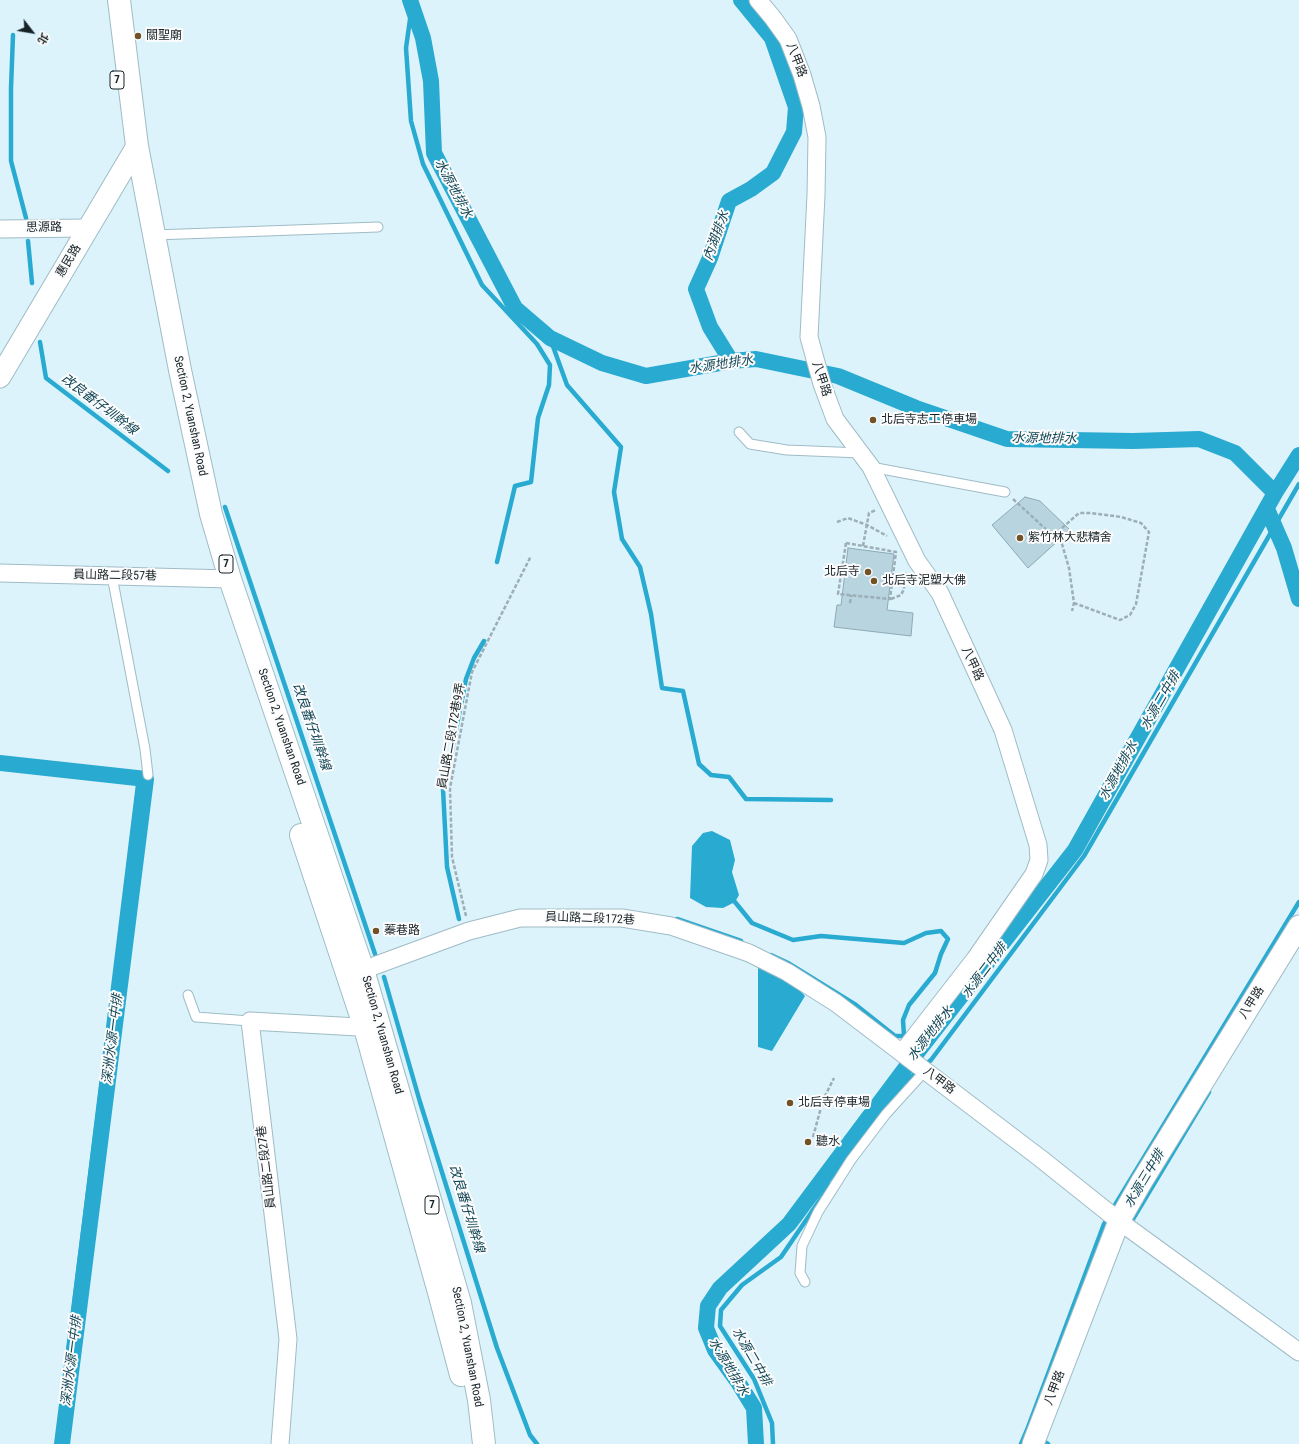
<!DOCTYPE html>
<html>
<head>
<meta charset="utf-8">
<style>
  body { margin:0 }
  #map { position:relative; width:1299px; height:1444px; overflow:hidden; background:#dcf3fc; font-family:"Roboto Condensed","Noto Sans TC",sans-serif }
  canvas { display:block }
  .north { position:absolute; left:12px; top:12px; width:40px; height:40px; -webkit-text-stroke:3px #fcfcfc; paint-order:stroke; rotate:121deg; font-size:11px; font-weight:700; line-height:16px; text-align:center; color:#172126 }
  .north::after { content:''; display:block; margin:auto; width:14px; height:18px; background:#172126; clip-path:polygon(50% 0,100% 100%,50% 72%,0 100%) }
</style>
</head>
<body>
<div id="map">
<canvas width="1299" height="1444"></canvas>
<div class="north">北</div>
</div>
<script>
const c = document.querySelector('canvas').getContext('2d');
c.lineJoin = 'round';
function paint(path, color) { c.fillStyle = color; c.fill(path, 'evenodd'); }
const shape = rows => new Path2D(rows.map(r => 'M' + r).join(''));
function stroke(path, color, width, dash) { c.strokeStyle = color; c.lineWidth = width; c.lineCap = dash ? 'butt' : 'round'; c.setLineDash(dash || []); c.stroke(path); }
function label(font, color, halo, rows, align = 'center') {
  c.font = font + ' "Roboto Condensed","Noto Sans TC",sans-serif'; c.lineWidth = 4; c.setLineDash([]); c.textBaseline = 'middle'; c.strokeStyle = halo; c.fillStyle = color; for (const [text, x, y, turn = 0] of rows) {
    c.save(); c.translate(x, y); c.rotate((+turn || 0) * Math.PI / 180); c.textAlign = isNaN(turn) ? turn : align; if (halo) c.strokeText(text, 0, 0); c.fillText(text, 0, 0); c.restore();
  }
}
const water = shape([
  [712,831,730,840,735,860,732,872,739,895,735,902,723,908,706,907,690,898,692,846,703,833],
  [758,962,794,984,805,996,772,1051,758,1047]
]);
const stream = shape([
  [412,5,406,48,411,121,423,164,482,285,537,344,550,365,549,385,538,418,531,482,515,486,497,562],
  [13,35,11,88,11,161,26,218],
  [772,38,788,58],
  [28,241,32,283],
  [550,338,567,385,621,447,614,492,622,539,640,567,651,614,662,688,683,691,699,764,711,775,729,777,746,799,831,800],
  [40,342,46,378,168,471],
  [225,507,375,954],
  [735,902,752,923,793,940,821,936,904,943,926,933,941,931,948,939,941,954,935,973,909,1005,903,1020,904,1036,895,1036,856,1005,788,963,771,955],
  [459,919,447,867,443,789,449,765,466,679,474,658,484,641],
  [677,919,741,941],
  [384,977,420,1102,497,1348,530,1435,537,1444],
  [918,1049,919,1050],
  [884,1111,903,1084,931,1060,1084,856,1299,484],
  [1112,1210,1299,902],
  [1130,1224,1209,1092],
  [1040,1439,1048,1444],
  [57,1444,138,785],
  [773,1444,772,1423,754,1379,720,1326,721,1310,742,1285,781,1257,830,1185],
  [1021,1444,1027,1430,1104,1224,1109,1217]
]);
const canal = shape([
  [410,0,423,38,431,81,434,153,515,308,550,338,602,363,646,376,731,361,756,359,838,376,916,408,1007,439,1133,441,1199,439,1235,453,1275,493,1075,850,919,1050,789,1224,720,1288,708,1306,706,1328,715,1350,738,1382,754,1408,756,1444],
  [731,361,710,327,696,289,710,258,729,201,751,189,773,173,794,132,796,107,772,38,741,0],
  [1275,493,1299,455],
  [1267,509,1284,548,1299,599],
  [0,763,146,779,62,1444]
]);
const building = shape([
  [1025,497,1040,501,1070,530,1028,568,992,525,1025,497],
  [848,548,894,554,887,610,913,613,911,636,834,627,837,605,841,605,848,548]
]);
const path = shape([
  [1013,499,1062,544,1069,568,1074,603,1072,611],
  [837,522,848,518,867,525,887,536],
  [1053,536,1079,513,1091,513,1121,517,1141,523,1149,532,1136,604,1130,615,1120,620,1074,603],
  [846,543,896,552,890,599,838,594,846,543],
  [863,546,869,513,876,510],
  [891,599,901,595,904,589,905,572],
  [850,603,851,595],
  [466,916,452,857,450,788,472,672,531,556],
  [813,1137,823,1100,834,1078]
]);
const service = shape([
  [154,235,378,227],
  [739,432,750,444,787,450,861,453],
  [871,467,1005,492],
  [112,576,145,749,148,775],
  [188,995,196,1017,250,1021],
  [805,1282,800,1273,802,1246,818,1212,851,1160,886,1114,925,1071]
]);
const minor = shape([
  [758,0,773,18,788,39,802,75,811,106,817,137,816,195,809,337,822,384,835,419,871,467,917,561,940,593,1003,730,1038,845,1039,860,1034,874,975,959,902,1053],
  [0,229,88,228],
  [0,573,230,579],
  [352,974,469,931,520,918,622,918,671,926,749,953,787,972,836,1003,1040,1158,1119,1221,1299,1352],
  [280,1444,288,1339,250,1021,376,1028]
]);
const tertiary = shape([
  [0,377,137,146],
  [1033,1444,1119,1221,1142,1181,1299,926]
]);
const primary = shape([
  [119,0,137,146,180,370,211,514,230,579,363,970,380,1028,460,1303,479,1400,484,1444],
  [301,835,365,1028,440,1296,461,1375]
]);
const markers = [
  [138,36,4,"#715227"],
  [873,420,4,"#715227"],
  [1020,538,4,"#715227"],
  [868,572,4,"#715227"],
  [874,581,4,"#715227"],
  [376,931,4,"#715227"],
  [790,1103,4,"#715227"],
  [808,1142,4,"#715227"]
];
const shields = [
  [117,80,14],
  [226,564,14],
  [432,1205,14]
];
const shieldNames = [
  ["7",117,80],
  ["7",226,564],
  ["7",432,1205]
];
const poiNames = [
  ["關聖廟",146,36],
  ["北后寺志工停車場",881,420],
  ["紫竹林大悲精舍",1028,538],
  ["北后寺",860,572,"right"],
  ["北后寺泥塑大佛",882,581],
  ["蓁巷路",384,931],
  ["北后寺停車場",798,1103],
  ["聽水",816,1142]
];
const streetNames = [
  ["八甲路",796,60,69],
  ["思源路",44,228,-1],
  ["惠民路",69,261,-59],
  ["八甲路",821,379,72],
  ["Section 2, Yuanshan Road",190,416,78],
  ["員山路二段57巷",115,576,1],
  ["八甲路",972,664,65],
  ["Section 2, Yuanshan Road",281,727,71],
  ["員山路二段172巷9弄",452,736,-80],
  ["員山路二段172巷",590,919,2],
  ["八甲路",1252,1003,-58],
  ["Section 2, Yuanshan Road",382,1035,74],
  ["八甲路",939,1081,37],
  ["員山路二段27巷",267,1167,-97],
  ["Section 2, Yuanshan Road",467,1347,79],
  ["八甲路",1055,1388,-69]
];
const waterNames = [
  ["水源地排水",453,189,62],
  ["內湖排水",717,236,-70],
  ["水源地排水",721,365,-8],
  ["改良番仔圳幹線",99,405,37],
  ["水源地排水",1044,439,1],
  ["水源二中排",1161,701,-60],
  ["改良番仔圳幹線",311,727,71],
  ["水源地排水",1119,771,-61],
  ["水源二中排",985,971,-53],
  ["水源地排水",931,1034,-52],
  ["深洲水源一中排",113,1039,-83],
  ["水源三中排",1145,1179,-59],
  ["改良番仔圳幹線",466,1209,73],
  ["水源二中排",751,1357,60],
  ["深洲水源一中排",72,1361,-83],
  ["水源地排水",728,1367,59]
];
paint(water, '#29aad0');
stroke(stream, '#29aad0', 4.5);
stroke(canal, '#29aad0', 16);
paint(building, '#b7d4df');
stroke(building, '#8da9b4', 1);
stroke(service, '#9fbcc6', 11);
stroke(minor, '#9fbcc6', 19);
stroke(tertiary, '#9fbcc6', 23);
stroke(primary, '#9fbcc6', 24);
stroke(path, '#9caeb6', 2.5, [4, 2]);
stroke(service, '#fff', 9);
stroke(minor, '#fff', 17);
stroke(tertiary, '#fff', 21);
stroke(primary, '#fff', 22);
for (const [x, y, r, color] of markers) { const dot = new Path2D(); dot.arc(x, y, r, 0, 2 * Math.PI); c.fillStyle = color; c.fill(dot); stroke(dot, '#fcfcfc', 1.5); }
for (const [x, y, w] of shields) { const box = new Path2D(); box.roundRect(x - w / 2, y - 9, w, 18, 3); c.fillStyle = '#fcfcfc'; c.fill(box); stroke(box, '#172126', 1); }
label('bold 11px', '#172126', null, shieldNames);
label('12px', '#172126', '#fcfcfc', poiNames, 'left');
label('12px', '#172126', '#fcfcfc', streetNames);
label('italic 13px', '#124656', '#fcfcfc', waterNames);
</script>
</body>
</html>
